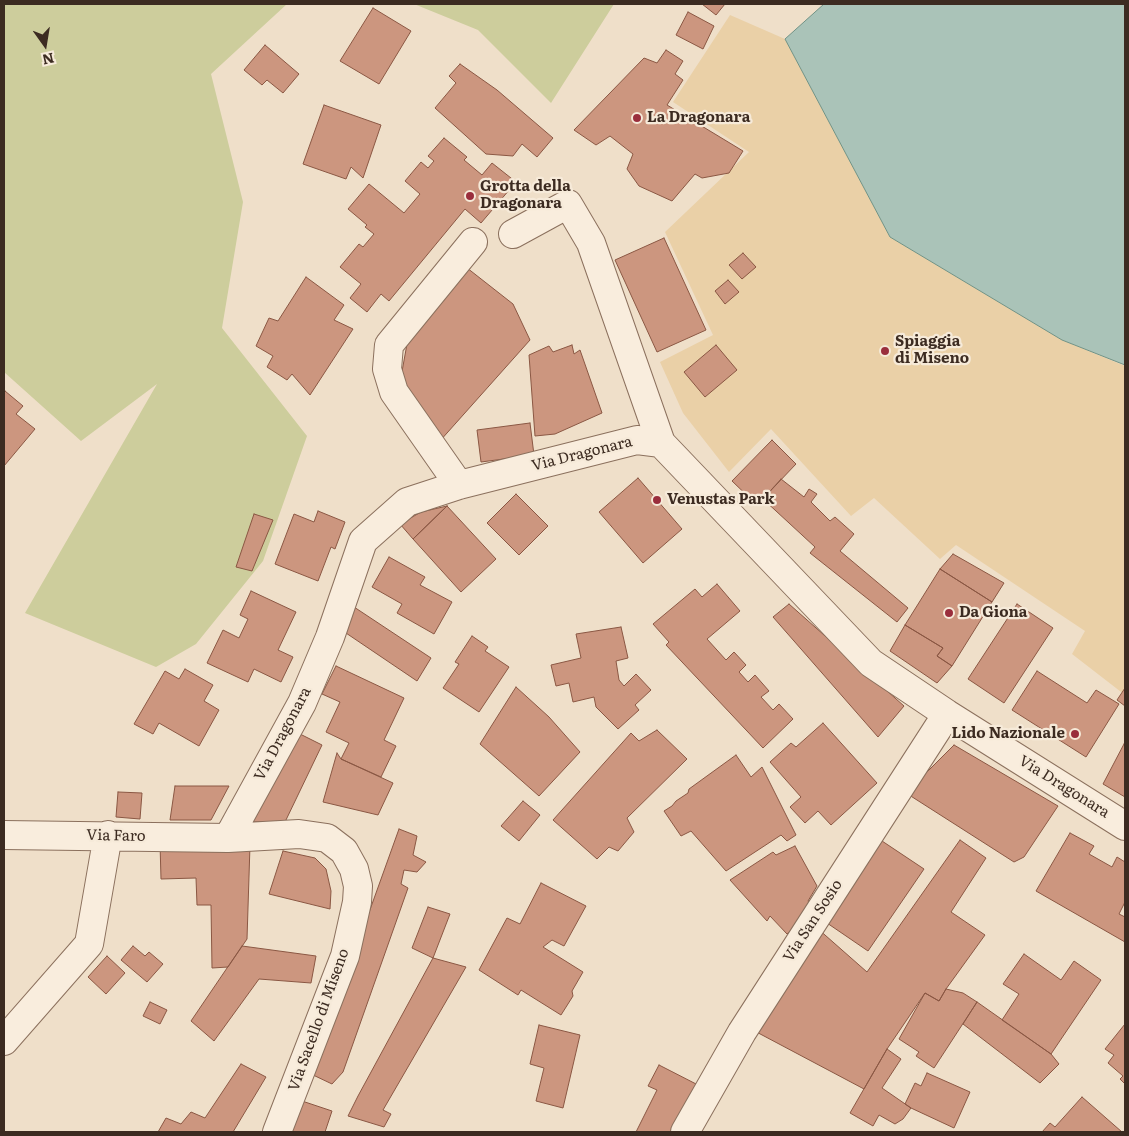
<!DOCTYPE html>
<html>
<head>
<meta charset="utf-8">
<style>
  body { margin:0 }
  #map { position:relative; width:1129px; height:1136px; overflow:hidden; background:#efdfc9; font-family:Literata,serif }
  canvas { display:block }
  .frame { position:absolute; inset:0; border:5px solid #3c2b21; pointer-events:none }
  .north { position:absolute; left:20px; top:20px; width:50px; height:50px; -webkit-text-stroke:4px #f6ead9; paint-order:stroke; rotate:167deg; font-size:14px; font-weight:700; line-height:20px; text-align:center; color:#3c2b21 }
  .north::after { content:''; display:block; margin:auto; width:18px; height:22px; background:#3c2b21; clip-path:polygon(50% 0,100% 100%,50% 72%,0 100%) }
</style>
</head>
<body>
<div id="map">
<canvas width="1129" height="1136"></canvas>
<div class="frame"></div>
<div class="north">N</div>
</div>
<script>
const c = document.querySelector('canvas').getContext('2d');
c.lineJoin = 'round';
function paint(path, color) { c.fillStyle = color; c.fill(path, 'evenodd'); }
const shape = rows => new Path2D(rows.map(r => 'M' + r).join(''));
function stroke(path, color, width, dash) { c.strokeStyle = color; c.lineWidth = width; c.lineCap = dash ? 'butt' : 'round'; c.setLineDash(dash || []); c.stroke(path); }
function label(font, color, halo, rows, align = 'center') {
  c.font = font + ' Literata,serif'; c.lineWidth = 4.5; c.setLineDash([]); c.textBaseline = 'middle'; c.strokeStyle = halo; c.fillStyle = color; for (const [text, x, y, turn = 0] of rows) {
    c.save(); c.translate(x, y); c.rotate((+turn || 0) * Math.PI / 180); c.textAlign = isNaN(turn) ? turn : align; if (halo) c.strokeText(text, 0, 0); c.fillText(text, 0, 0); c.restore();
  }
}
const green = shape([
  [4,4,287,4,211,74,243,202,222,328,307,436,263,561,196,644,156,667,25,613,157,384,81,441,4,372],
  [414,4,614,4,551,103,478,30]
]);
const sand = shape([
  [730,15,785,39,890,237,1062,340,1125,366,1125,695,1072,654,1085,631,956,545,940,559,874,498,851,516,771,429,729,472,683,413,660,362,713,335,665,232,749,152,673,102]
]);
const water = shape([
  [824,4,1125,4,1125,365,1062,340,890,237,785,39,824,4]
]);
const building = shape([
  [702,4,725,4,716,15,702,4],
  [373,8,411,31,379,84,340,61,373,8],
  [688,12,714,26,703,49,676,35,688,12],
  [265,45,299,74,283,93,267,80,262,85,244,70,265,45],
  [666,50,683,61,675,74,683,80,667,105,743,151,729,173,702,178,695,174,672,201,639,186,627,169,633,154,610,136,596,145,574,130,644,58,657,63,666,50],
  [460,64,497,90,553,138,537,157,522,144,513,156,486,154,435,108,456,83,449,76,460,64],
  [324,105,381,125,363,178,351,167,346,179,303,164,324,105],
  [444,138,467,157,464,160,482,175,492,163,516,182,481,223,465,209,389,301,381,294,367,312,350,298,361,284,340,267,359,244,363,247,374,234,365,227,367,225,348,209,369,184,404,213,420,194,405,181,421,162,428,168,434,161,428,156,444,138],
  [664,238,706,330,657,352,615,260,664,238],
  [743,253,756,267,742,279,729,265,743,253],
  [462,264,513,304,530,340,439,442,401,377,407,344,462,264],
  [306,277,344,305,334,320,353,329,310,395,292,374,287,380,267,367,273,356,256,346,269,318,278,321,306,277],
  [728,280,739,292,725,304,715,291,728,280],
  [572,345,574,354,580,350,602,413,555,434,535,436,529,355,549,346,553,352,572,345],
  [716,345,737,370,705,397,684,372,716,345],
  [5,391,23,406,16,414,35,429,4,466,4,392,5,391],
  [530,423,534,455,481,462,477,430,530,423],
  [772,440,796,464,757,505,732,481,772,440],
  [638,478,682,529,643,563,599,512,638,478],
  [781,479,804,497,809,489,817,494,811,502,830,521,835,517,854,534,840,551,908,608,897,622,810,553,815,547,763,499,781,479],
  [516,494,548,526,519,555,487,523,516,494],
  [447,506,496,559,461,592,413,539,447,506],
  [447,506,413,539,400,524,421,512,447,506],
  [318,511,345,522,335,549,331,547,318,581,275,564,294,514,314,522,318,511],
  [254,514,273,520,252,571,236,567,254,514],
  [953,554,1004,583,992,602,940,569,953,554],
  [389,557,425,577,420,585,452,602,434,634,397,613,402,604,372,587,389,557],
  [940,569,992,602,952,666,937,656,943,648,905,625,940,569],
  [717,584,740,611,707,639,726,660,734,652,746,665,739,672,748,682,755,675,769,691,761,697,773,710,779,704,793,719,763,748,666,645,669,642,653,624,695,589,702,597,717,584],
  [251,591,296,612,278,650,293,657,281,682,254,669,248,682,207,663,223,630,239,638,248,619,240,615,251,591],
  [789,604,904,706,878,737,773,617,789,604],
  [1017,604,1053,628,1004,703,968,679,1017,604],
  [351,605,431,658,417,681,343,631,351,605],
  [905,625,943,648,937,656,952,666,937,683,890,651,905,625],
  [621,627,628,658,616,661,619,680,624,686,636,674,651,690,635,705,639,710,618,729,596,707,594,697,573,702,569,683,556,686,551,665,581,658,576,634,621,627],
  [472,636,488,647,485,651,509,667,479,712,443,688,459,664,455,662,472,636],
  [336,666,404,698,384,740,396,746,381,777,341,759,349,743,326,732,340,702,322,694,336,666],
  [185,669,213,685,204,701,219,710,199,746,159,723,153,734,134,724,165,671,179,679,185,669],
  [1037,671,1087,703,1096,690,1119,704,1086,757,1012,710,1037,671],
  [516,687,549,717,580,752,539,796,480,744,516,687],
  [1125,688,1125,706,1117,700,1125,688],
  [823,723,877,783,831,825,818,811,805,823,790,807,801,797,770,762,791,743,796,747,823,723],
  [292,730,322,745,285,822,247,822,292,730],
  [657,730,687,759,627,818,634,832,618,851,609,847,597,859,553,820,631,733,639,741,657,730],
  [1124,744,1125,745,1125,797,1103,784,1124,744],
  [954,745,1058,806,1024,857,1014,862,906,793,954,745],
  [337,753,341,759,393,783,378,815,323,802,337,753],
  [736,755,751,777,762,767,796,835,787,841,781,835,726,871,691,831,681,836,664,811,672,806,676,801,688,793,689,789,736,755],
  [175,786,229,786,211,820,170,820,175,786],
  [118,792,142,793,140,819,116,817,118,792],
  [523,801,540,815,519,841,501,826,523,801],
  [399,829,417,836,413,855,426,862,417,872,404,870,401,884,408,888,343,1072,332,1084,311,1074,399,829],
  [1070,833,1094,846,1089,854,1112,867,1117,857,1125,862,1125,902,1119,914,1125,917,1125,942,1036,891,1070,833],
  [960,840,986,858,951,912,985,935,946,989,939,1001,925,993,887,1049,864,1089,747,1027,817,928,867,972,960,840],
  [882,841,924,869,868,951,827,923,882,841],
  [160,843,250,845,247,939,228,967,212,968,211,905,197,905,196,878,161,879,160,843],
  [795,846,817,886,808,901,813,908,787,934,770,916,767,921,730,880,773,852,776,855,795,846],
  [283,851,315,858,326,869,331,891,330,909,269,894,283,851],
  [541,883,586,906,564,946,552,940,543,947,583,972,572,991,573,996,561,1015,521,990,518,995,479,970,507,918,520,924,541,883],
  [428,907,450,914,433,958,412,948,428,907],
  [133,946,145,956,149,952,163,964,147,982,121,960,133,946],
  [242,946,316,956,311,983,259,979,214,1041,191,1021,242,946],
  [1024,954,1061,980,1074,961,1101,980,1051,1054,1002,1020,1019,994,1003,984,1024,954],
  [107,956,125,973,106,994,88,977,107,956],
  [433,958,466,967,383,1110,391,1114,384,1127,348,1116,358,1096,433,958],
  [946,989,963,993,977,1002,934,1068,916,1056,919,1052,899,1039,925,993,939,1001,946,989],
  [150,1002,167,1010,160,1024,143,1016,150,1002],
  [977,1002,1051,1054,1059,1064,1040,1083,963,1024,977,1002],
  [1125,1024,1125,1084,1120,1079,1123,1076,1108,1063,1114,1055,1105,1049,1125,1024],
  [539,1025,580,1035,563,1108,536,1101,544,1068,530,1064,539,1025],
  [887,1049,901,1059,882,1088,911,1108,903,1119,895,1124,879,1115,873,1126,850,1113,887,1049],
  [241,1064,266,1077,233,1132,158,1132,166,1118,181,1124,191,1112,205,1118,241,1064],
  [659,1065,700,1086,678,1132,636,1132,657,1090,648,1086,659,1065],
  [927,1073,970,1092,954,1128,911,1108,905,1104,915,1083,921,1086,927,1073],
  [1082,1097,1122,1132,1042,1132,1050,1123,1055,1127,1082,1097],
  [293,1098,332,1111,325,1132,283,1132,293,1098]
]);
const minor = shape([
  [513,234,568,204,591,243,661,443],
  [459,485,394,392,387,369,389,345,473,242],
  [4,835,228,838,299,834,327,838,344,851,354,869,358,886,357,902,345,956,277,1132],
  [228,838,302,703,330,637,363,541,407,502,459,485,637,440,661,443,871,663,947,714,1125,826],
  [4,1041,89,944,108,835],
  [685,1132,742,1032,947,714]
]);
const markers = [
  [637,118,5,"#9a2e3c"],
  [470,196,5,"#9a2e3c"],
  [885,351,5,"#9a2e3c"],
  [657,500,5,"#9a2e3c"],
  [949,613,5,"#9a2e3c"],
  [1075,734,5,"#9a2e3c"]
];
const poiNames = [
  ["La Dragonara",647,118],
  ["Grotta della",480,187],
  ["Dragonara",480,204],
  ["Spiaggia",895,342],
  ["di Miseno",895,359],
  ["Venustas Park",667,500],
  ["Da Giona",959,613],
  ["Lido Nazionale",1065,734,"right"]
];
const streetNames = [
  ["Via Dragonara",582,454,-14],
  ["Via Dragonara",283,734,-62],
  ["Via Dragonara",1064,787,32],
  ["Via Faro",116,836,1],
  ["Via San Sosio",813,921,-57],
  ["Via Sacello di Miseno",319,1020,-70]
];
paint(green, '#cdcd9c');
paint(sand, '#ead0a7');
paint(water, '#aac3b8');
stroke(water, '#709285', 1);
paint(building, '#cc967f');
stroke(building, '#8a5743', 1);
stroke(minor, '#8b705d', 30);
stroke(minor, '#f9eddd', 28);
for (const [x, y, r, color] of markers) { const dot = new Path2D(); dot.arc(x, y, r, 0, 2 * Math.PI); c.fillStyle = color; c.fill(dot); stroke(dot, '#f6ead9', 2); }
label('bold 15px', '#3c2b21', '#f6ead9', poiNames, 'left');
label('15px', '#3c2b21', '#f6ead9', streetNames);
</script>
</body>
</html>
